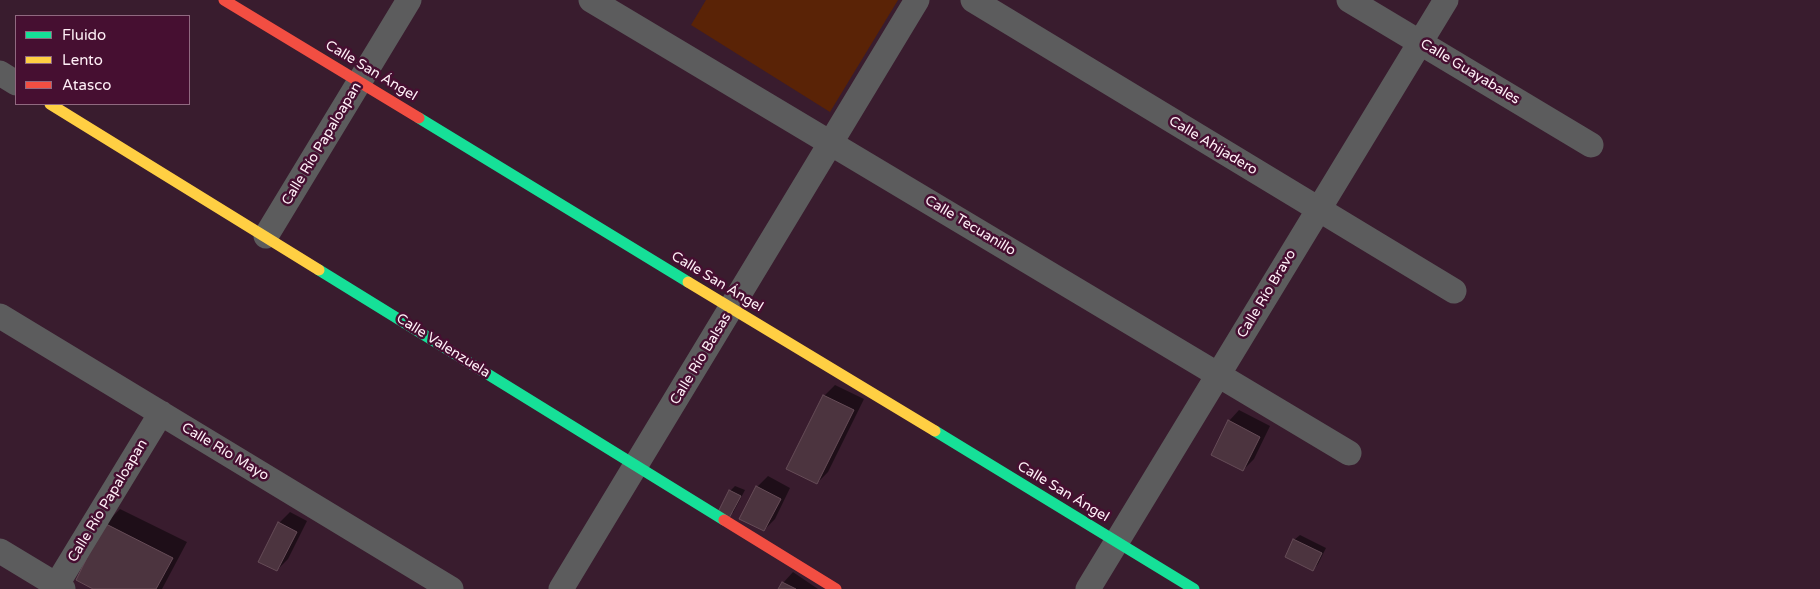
<!DOCTYPE html>
<html>
<head>
<meta charset="utf-8">
<style>
  body { margin:0 }
  #map { position:relative; width:1820px; height:589px; overflow:hidden; background:#391c2e; font-family:"Varela Round",sans-serif }
  canvas { display:block }
  .legend { position:absolute; left:15px; top:15px; width:175px; height:90px; box-sizing:border-box; background:#460f31; border:1px solid #906980; margin:0; padding:6px 9px; list-style:none; font-size:15px; color:#feeff6 }
  .legend li { display:flex; align-items:center; gap:10px; height:25px }
  .legend b { width:25px; border:1px solid #906980 }
</style>
</head>
<body>
<div id="map">
<canvas width="1820" height="589"></canvas>
<ul class="legend">
<li><b style="height:6px;background:#16e098"></b>Fluido</li>
<li><b style="height:6px;background:#ffcf43"></b>Lento</li>
<li><b style="height:6px;background:#f24e42"></b>Atasco</li>
</ul>
</div>
<script>
const c = document.querySelector('canvas').getContext('2d');
c.lineJoin = 'round';
function paint(path, color) { c.fillStyle = color; c.fill(path, 'evenodd'); }
const shape = rows => new Path2D(rows.map(r => 'M' + r).join(''));
function stroke(path, color, width, dash) { c.strokeStyle = color; c.lineWidth = width; c.lineCap = dash ? 'butt' : 'round'; c.setLineDash(dash || []); c.stroke(path); }
function label(font, color, halo, rows, align = 'center') {
  c.font = font + ' "Varela Round",sans-serif'; c.lineWidth = 5; c.setLineDash([]); c.textBaseline = 'middle'; c.strokeStyle = halo; c.fillStyle = color; for (const [text, x, y, turn = 0] of rows) {
    c.save(); c.translate(x, y); c.rotate((+turn || 0) * Math.PI / 180); c.textAlign = isNaN(turn) ? turn : align; if (halo) c.strokeText(text, 0, 0); c.fillText(text, 0, 0); c.restore();
  }
}
const green = shape([
  [706,0,898,0,830,112,691,25]
]);
const shadow = shape([
  [835,385,864,399,828,472,817,483,788,468,824,396],
  [1239,410,1270,426,1254,459,1243,470,1229,421],
  [768,476,790,488,775,519,764,530,757,487],
  [735,486,745,490,733,513,730,491],
  [120,509,187,542,162,589,95,589,105,524],
  [290,512,307,521,288,559,277,570,279,523],
  [1300,535,1326,548,1318,564,1313,570,1294,540],
  [793,572,818,589,779,589,783,583]
]);
const building = shape([
  [823,395,854,410,817,484,786,469,823,395],
  [1228,420,1260,437,1243,471,1211,455,1228,420],
  [756,486,781,499,764,531,739,519,756,486],
  [729,490,741,496,728,520,717,514,729,490],
  [278,522,297,532,277,571,258,562,278,522],
  [104,523,173,558,156,589,93,589,76,580,104,523],
  [1293,539,1322,553,1313,571,1285,557,1293,539],
  [782,582,796,589,778,589,782,582]
]);
const street = shape([
  [591,0,1349,453],
  [973,0,1454,291],
  [1349,0,1591,145],
  [0,73,16,83],
  [266,236,409,0],
  [0,316,451,589],
  [0,551,63,589],
  [54,589,161,413],
  [561,589,917,0],
  [1088,589,1446,0]
]);
const fast = shape([
  [419,118,688,282],
  [319,270,724,520],
  [935,431,1194,589]
]);
const slow = shape([
  [50,104,319,270],
  [688,282,935,431]
]);
const jam = shape([
  [224,0,419,118],
  [724,520,836,589]
]);
const streetNames = [
  ["Calle San Ángel",371,71,31],
  ["Calle Guayabales",1470,72,31],
  ["Calle Río Papaloapan",322,144,-59],
  ["Calle Ahijadero",1213,146,31],
  ["Calle Tecuanillo",970,226,31],
  ["Calle San Ángel",717,282,31],
  ["Calle Río Bravo",1267,294,-59],
  ["Calle Valenzuela",443,346,32],
  ["Calle Río Balsas",701,359,-59],
  ["Calle Río Mayo",225,452,31],
  ["Calle San Ángel",1063,492,31],
  ["Calle Río Papaloapan",108,501,-59]
];
paint(green, '#5a2306');
paint(shadow, '#0007');
paint(building, '#4c343f');
stroke(building, '#664c57', 1);
stroke(street, '#5c5c5d', 25);
stroke(fast, '#16e098', 11);
stroke(slow, '#ffcf43', 11);
stroke(jam, '#f24e42', 11);
label('14px', '#feeff6', '#460f31', streetNames);
</script>
</body>
</html>
